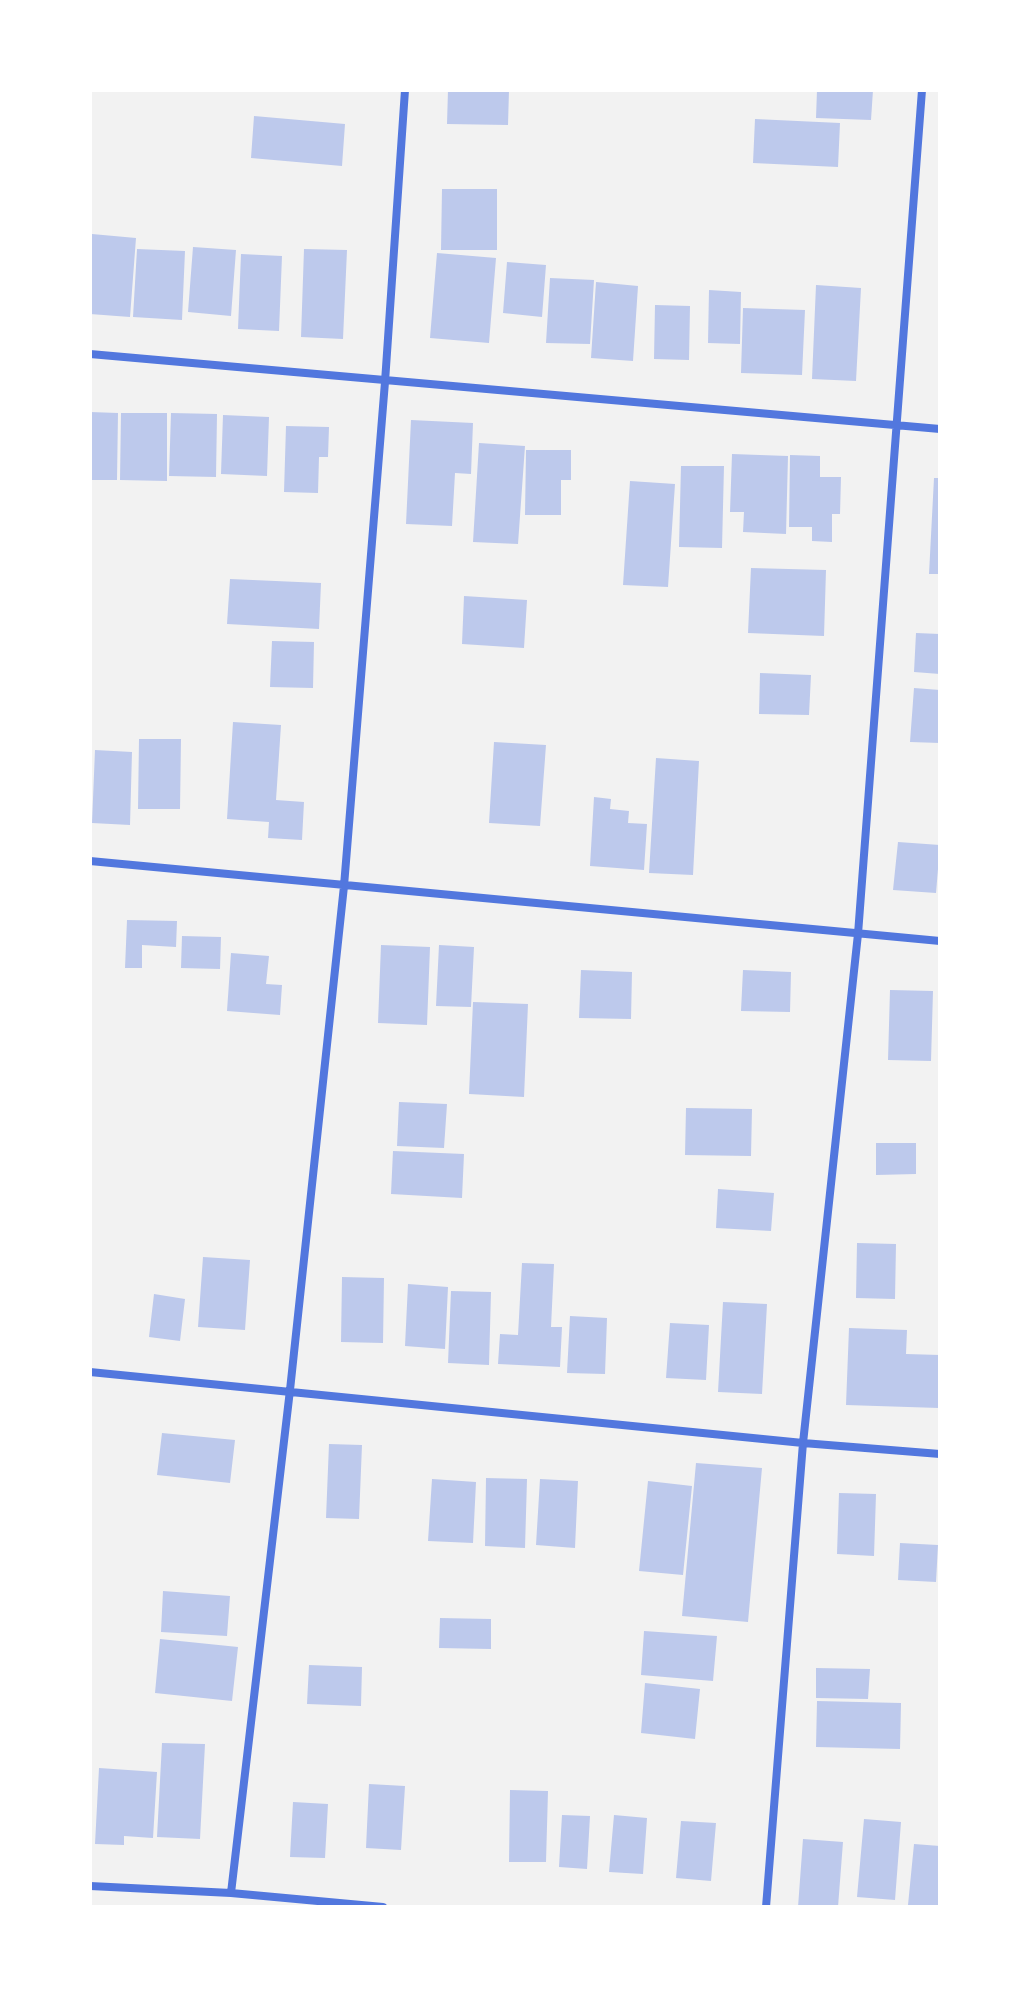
<!DOCTYPE html>
<html>
<head>
<meta charset="utf-8">
<style>
  body { margin:0 }
  #map { position:relative; width:1030px; height:1997px; overflow:hidden; background:#f2f2f2; font-family:Roboto,sans-serif }
  canvas { display:block }
  .frame { position:absolute; inset:0; border:92px solid #fff; pointer-events:none }
</style>
</head>
<body>
<div id="map">
<canvas width="1030" height="1997"></canvas>
<div class="frame"></div>
</div>
<script>
const c = document.querySelector('canvas').getContext('2d');
c.lineJoin = 'round';
function paint(path, color) { c.fillStyle = color; c.fill(path, 'evenodd'); }
const shape = rows => new Path2D(rows.map(r => 'M' + r).join(''));
function stroke(path, color, width, dash) { c.strokeStyle = color; c.lineWidth = width; c.lineCap = dash ? 'butt' : 'round'; c.setLineDash(dash || []); c.stroke(path); }
const building = shape([
  [448,90,509,90,508,125,447,124],
  [817,90,873,90,871,120,816,118],
  [254,116,345,124,342,166,251,158],
  [755,119,840,123,838,167,753,163],
  [442,189,497,189,497,250,441,250],
  [92,234,136,238,130,317,90,314],
  [193,247,236,250,231,316,188,312],
  [137,249,185,251,182,320,133,317],
  [304,249,347,250,343,339,301,337],
  [437,253,496,258,489,343,430,338],
  [241,254,282,256,279,331,238,329],
  [507,262,546,265,542,317,503,313],
  [550,278,594,280,590,344,546,343],
  [596,282,638,286,633,361,591,358],
  [816,285,861,288,856,381,812,379],
  [709,290,741,292,740,344,708,343],
  [655,305,690,306,689,360,654,359],
  [743,308,805,310,802,375,741,373],
  [90,412,118,413,117,480,90,480],
  [121,413,167,413,167,481,120,480],
  [171,413,217,414,216,477,169,476],
  [223,415,269,417,267,476,221,474],
  [411,420,473,423,471,474,455,473,452,526,406,524],
  [286,426,329,427,328,457,319,457,318,493,284,492],
  [479,443,525,446,518,544,473,542],
  [526,450,571,450,571,480,561,480,561,515,525,515],
  [732,454,788,456,786,534,743,532,744,512,730,512],
  [790,455,820,456,820,477,841,477,840,514,832,514,832,542,812,541,812,527,789,527],
  [681,466,724,466,722,548,679,547],
  [934,478,940,478,940,574,929,574],
  [630,481,675,484,668,587,623,585],
  [751,568,826,570,824,636,748,633],
  [230,579,321,583,319,629,227,624],
  [464,596,527,600,524,648,462,644],
  [916,633,940,634,940,674,914,672],
  [272,641,314,642,313,688,270,687],
  [760,673,811,675,809,715,759,714],
  [914,688,940,690,940,743,910,742],
  [233,722,281,725,276,800,304,802,302,840,268,838,269,822,227,819],
  [139,739,181,739,180,809,138,809],
  [494,742,546,745,540,826,489,823],
  [95,750,132,752,130,825,92,823],
  [656,758,699,761,693,875,649,873],
  [594,797,611,799,610,809,629,811,628,823,647,824,644,870,590,866],
  [898,842,940,845,936,893,893,890],
  [127,920,177,921,176,947,142,945,142,968,125,968],
  [182,936,221,937,220,969,181,968],
  [381,945,430,947,427,1025,378,1023],
  [439,945,474,947,471,1007,436,1006],
  [231,953,269,956,266,984,282,985,280,1015,227,1011],
  [581,970,632,972,631,1019,579,1018],
  [743,970,791,972,790,1012,741,1011],
  [890,990,933,991,931,1061,888,1060],
  [473,1002,528,1004,524,1097,469,1094],
  [399,1102,447,1104,444,1148,397,1146],
  [686,1108,752,1109,751,1156,685,1155],
  [876,1143,916,1143,916,1174,876,1175],
  [393,1151,464,1154,462,1198,391,1194],
  [718,1189,774,1193,771,1231,716,1228],
  [857,1243,896,1244,895,1299,856,1298],
  [203,1257,250,1260,245,1330,198,1327],
  [522,1263,554,1264,551,1327,562,1327,560,1367,498,1364,500,1334,518,1335],
  [342,1277,384,1278,383,1343,341,1342],
  [408,1284,448,1287,445,1349,405,1346],
  [451,1291,491,1292,489,1365,448,1363],
  [154,1294,185,1299,180,1341,149,1337],
  [723,1302,767,1304,762,1394,718,1392],
  [570,1316,607,1318,605,1374,567,1373],
  [670,1323,709,1325,706,1380,666,1378],
  [849,1328,907,1330,906,1354,940,1355,939,1408,846,1405],
  [162,1433,235,1440,230,1483,157,1475],
  [329,1444,362,1445,359,1519,326,1518],
  [696,1463,762,1468,748,1622,682,1616],
  [486,1478,527,1479,525,1548,485,1546],
  [432,1479,476,1482,473,1543,428,1541],
  [540,1479,578,1481,575,1548,536,1545],
  [648,1481,692,1486,683,1575,639,1571],
  [839,1493,876,1494,874,1556,837,1554],
  [900,1543,938,1545,936,1582,898,1580],
  [163,1591,230,1596,227,1636,161,1632],
  [440,1618,491,1619,491,1649,439,1648],
  [644,1631,717,1636,713,1681,641,1675],
  [160,1639,238,1647,232,1701,155,1693],
  [309,1665,362,1667,361,1706,307,1704],
  [816,1668,870,1669,868,1699,816,1698],
  [645,1683,700,1689,695,1739,641,1733],
  [817,1701,901,1703,900,1749,816,1747],
  [162,1743,205,1744,200,1839,157,1837],
  [99,1768,157,1772,153,1838,124,1836,124,1845,95,1844],
  [369,1784,405,1786,401,1850,366,1848],
  [510,1790,548,1791,546,1862,509,1862],
  [293,1802,328,1804,325,1858,290,1857],
  [562,1815,590,1816,587,1869,559,1867],
  [614,1815,647,1818,643,1874,609,1872],
  [864,1819,901,1822,895,1900,857,1897],
  [681,1821,716,1823,711,1881,676,1878],
  [803,1839,843,1842,838,1907,798,1907],
  [914,1844,940,1846,940,1907,908,1905]
]);
const minor = shape([
  [90,354,940,429],
  [90,861,940,941],
  [90,1372,803,1443,940,1454],
  [90,1886,231,1893,383,1907],
  [231,1893,290,1390,344,886,385,382,405,90],
  [766,1907,803,1443,858,934,922,90]
]);
paint(building, '#bdc9ec');
stroke(minor, '#5277de', 8);
</script>
</body>
</html>
